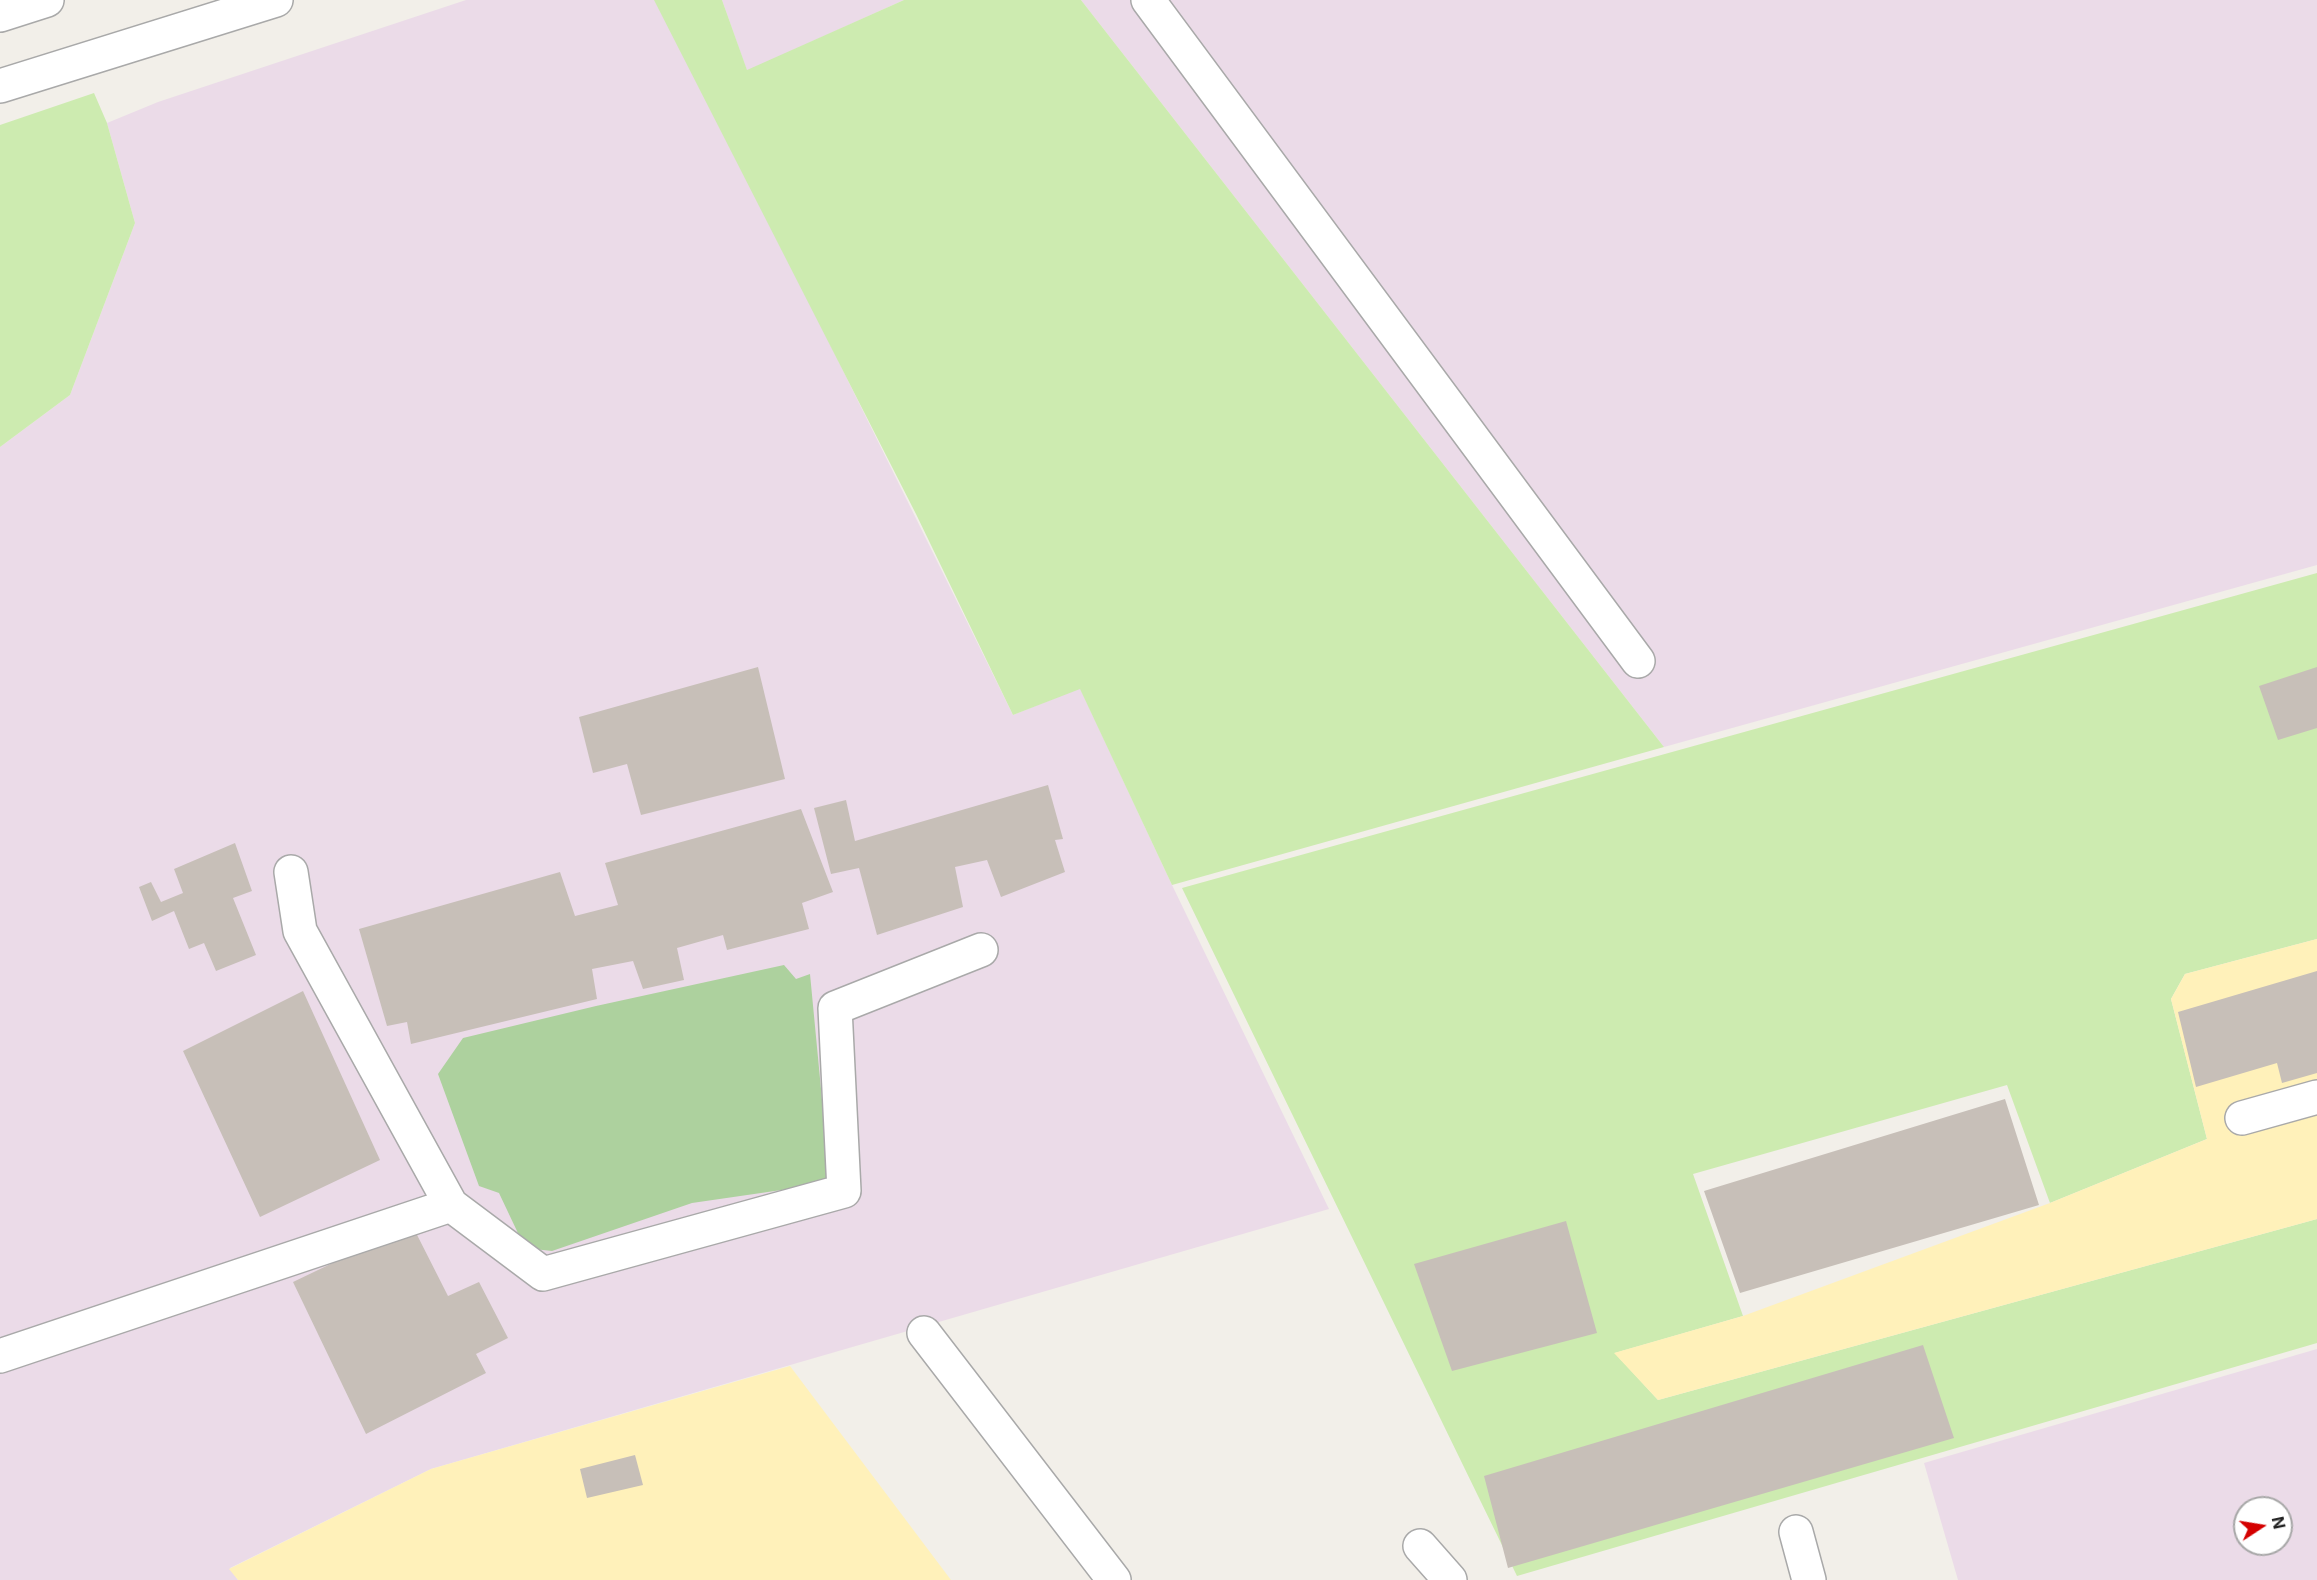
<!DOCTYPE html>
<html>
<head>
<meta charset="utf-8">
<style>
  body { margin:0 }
  #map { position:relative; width:2317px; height:1580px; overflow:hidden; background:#f2efe9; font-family:Inter,sans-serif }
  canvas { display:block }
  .north { position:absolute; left:2233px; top:1496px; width:60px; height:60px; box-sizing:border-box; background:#fff; border:2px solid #a7a7a7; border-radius:50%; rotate:78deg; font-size:16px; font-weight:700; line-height:24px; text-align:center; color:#222 }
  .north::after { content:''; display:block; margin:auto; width:21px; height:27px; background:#d40000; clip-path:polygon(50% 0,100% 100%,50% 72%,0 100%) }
</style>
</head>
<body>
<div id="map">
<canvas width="2317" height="1580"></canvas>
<div class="north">N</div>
</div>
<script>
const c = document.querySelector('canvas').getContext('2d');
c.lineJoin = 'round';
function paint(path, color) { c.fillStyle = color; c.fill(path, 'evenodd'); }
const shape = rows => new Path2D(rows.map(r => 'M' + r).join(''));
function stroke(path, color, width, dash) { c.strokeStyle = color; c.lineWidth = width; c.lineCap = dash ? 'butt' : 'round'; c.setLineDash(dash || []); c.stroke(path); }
const industrial = shape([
  [466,0,655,0,823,330,1013,715,1080,688,1172,885,1329,1209,431,1469,230,1568,238,1580,0,1580,0,447,70,395,135,223,107,123,158,102],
  [722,0,904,0,747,71],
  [1081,0,2317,0,2317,565,1664,747],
  [2317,1349,2317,1580,1958,1580,1924,1463],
  [2245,1508,2281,1508,2281,1544,2245,1544]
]);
const grass = shape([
  [654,0,722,0,747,70,904,0,1081,0,1664,747,1172,885,1080,689,1013,715,916,514],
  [94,93,107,123,135,223,70,395,0,447,0,125],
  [2317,573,2317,939,2185,974,2171,999,2207,1139,2050,1203,2007,1085,1693,1174,1743,1316,1615,1353,1658,1400,2317,1219,2317,1343,1517,1576,1182,888]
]);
const forest = shape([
  [784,965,796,979,810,974,830,1183,692,1203,552,1251,525,1248,499,1193,479,1186,438,1074,463,1038,596,1006]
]);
const sand = shape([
  [2317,939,2317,1219,1658,1400,1614,1353,1743,1316,2050,1203,2207,1139,2171,999,2185,974],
  [790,1366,951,1580,238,1580,229,1569,431,1469]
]);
const building = shape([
  [758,667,785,779,641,815,627,764,593,773,579,717],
  [2317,667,2317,728,2278,740,2259,686],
  [1048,785,1063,839,1055,840,1065,872,1001,897,987,860,955,867,963,907,877,935,859,868,831,874,814,808,846,800,855,841],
  [801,809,833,892,802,903,809,929,727,950,723,935,677,948,684,980,643,989,633,961,592,969,597,999,411,1044,407,1022,387,1026,359,929,560,872,575,916,618,905,605,863],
  [235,843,252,891,233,898,256,955,216,971,204,943,189,949,174,911,152,921,139,887,151,882,161,902,183,893,174,869],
  [2317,971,2317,1073,2282,1083,2277,1063,2196,1087,2178,1012],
  [303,991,380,1160,260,1217,183,1051],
  [2005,1099,2039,1205,1740,1293,1704,1191],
  [1566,1221,1597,1333,1452,1371,1414,1264],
  [412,1225,448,1296,479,1282,508,1338,476,1354,486,1373,366,1434,293,1282],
  [1923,1345,1954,1438,1508,1568,1484,1476],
  [635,1455,643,1485,587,1498,580,1469]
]);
const minor = shape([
  [1148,0,1638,661],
  [0,15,47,0],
  [0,86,276,0],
  [291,872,300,931,451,1205,543,1274,844,1191,835,1008,981,950],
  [2242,1118,2317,1097],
  [924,1333,1114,1580],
  [0,1356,451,1205],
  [1796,1532,1809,1580],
  [1420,1546,1450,1580]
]);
paint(industrial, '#ebdbe8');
paint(grass, '#cdebb0');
paint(forest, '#add19e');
paint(sand, '#fff1ba');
paint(building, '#c7bfb8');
stroke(minor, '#a9a9a9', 36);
stroke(minor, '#fff', 33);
</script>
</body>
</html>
